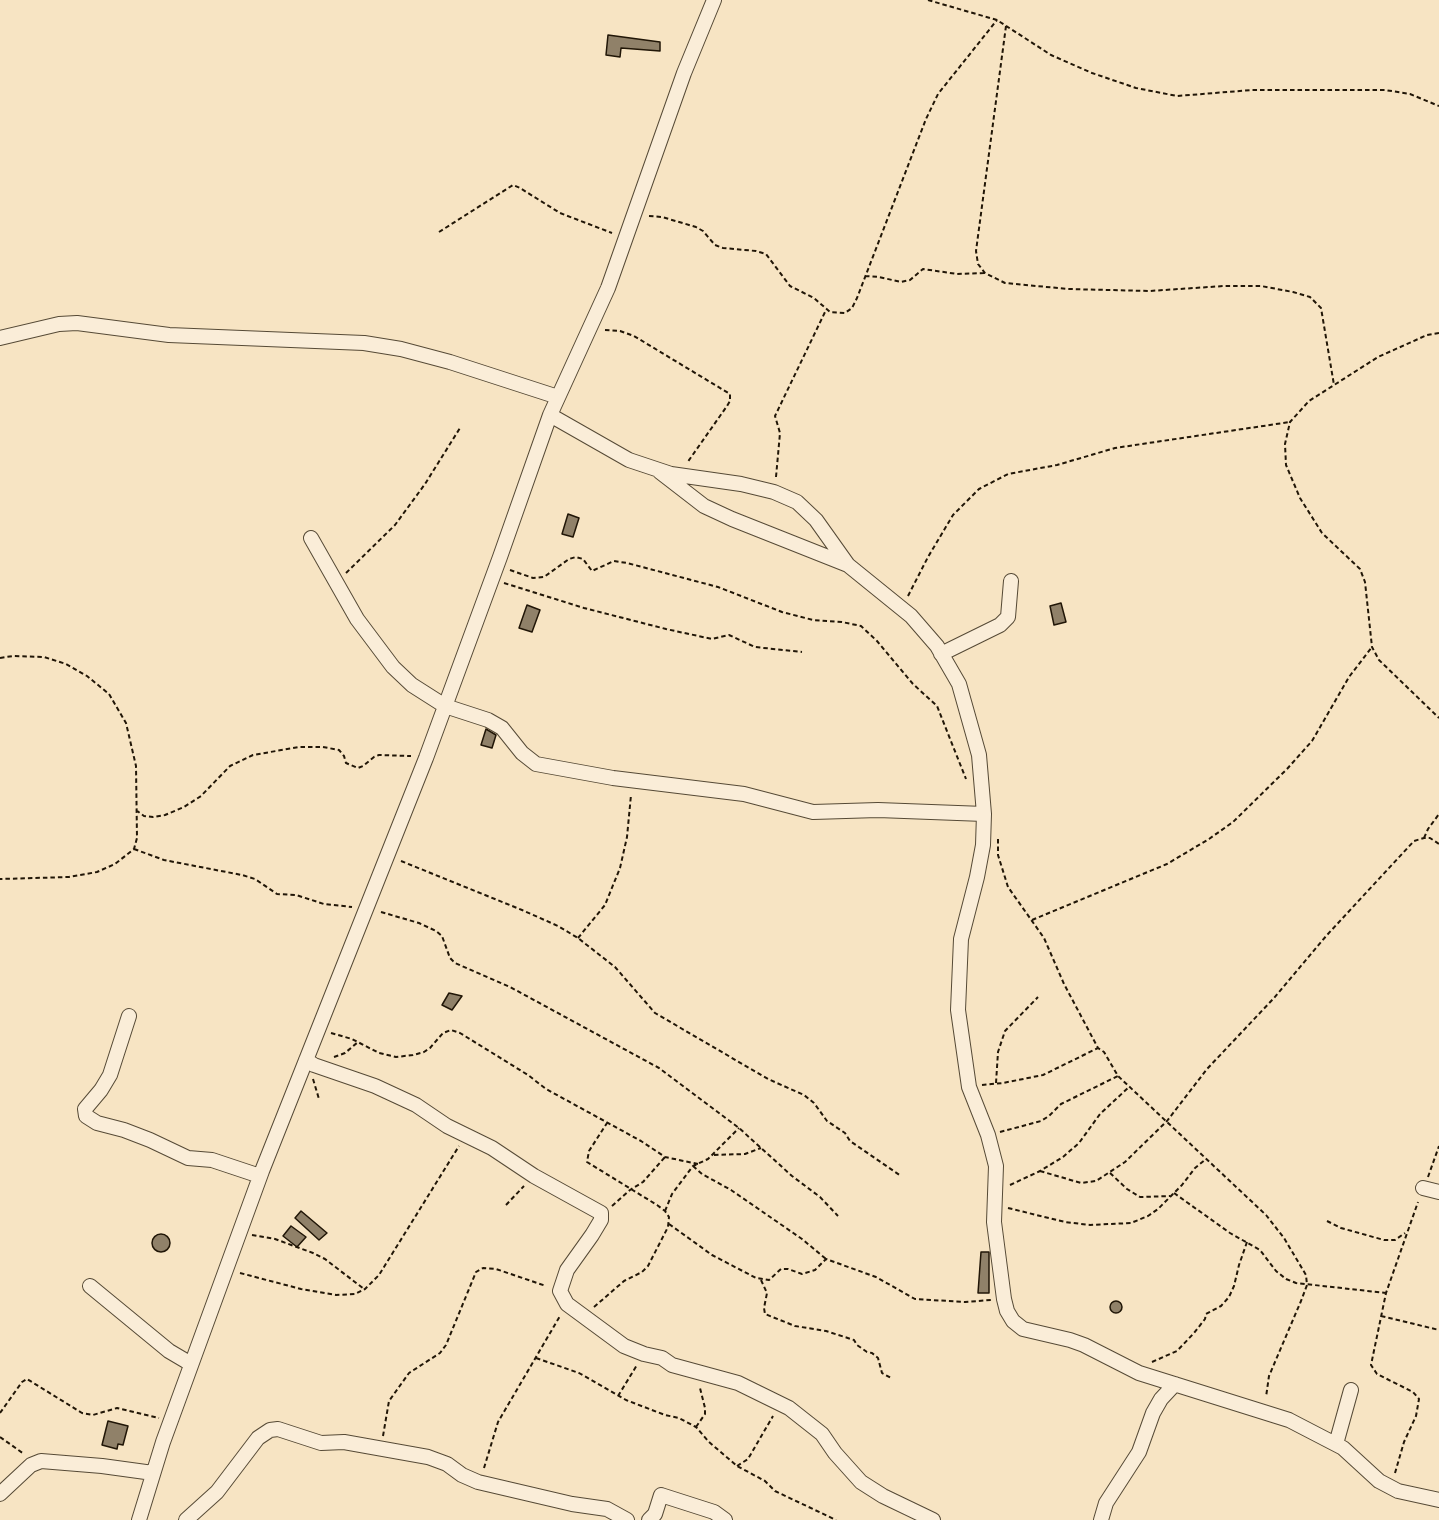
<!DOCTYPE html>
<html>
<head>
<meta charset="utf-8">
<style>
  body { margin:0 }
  canvas { display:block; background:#f7e4c3 }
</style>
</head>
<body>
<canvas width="1439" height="1520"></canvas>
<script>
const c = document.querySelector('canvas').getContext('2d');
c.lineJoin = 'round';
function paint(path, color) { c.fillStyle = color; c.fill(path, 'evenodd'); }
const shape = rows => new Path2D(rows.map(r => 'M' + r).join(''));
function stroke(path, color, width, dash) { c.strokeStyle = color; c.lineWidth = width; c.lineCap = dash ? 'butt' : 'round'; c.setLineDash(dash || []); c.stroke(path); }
const building = shape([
  [608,35,660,42,660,51,621,48,620,57,606,55,608,35],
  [568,514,579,518,573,537,562,534,568,514],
  [1061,603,1066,622,1054,625,1050,606,1061,603],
  [527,605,540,610,532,632,519,628,527,605],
  [486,729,496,735,492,748,481,745,486,729],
  [449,993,462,996,452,1010,442,1005,449,993],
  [301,1211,327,1233,319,1240,295,1218,301,1211],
  [291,1226,306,1237,297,1247,283,1236,291,1226],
  '152 1243a9 9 0 1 1 18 0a9 9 0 1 1-18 0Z',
  [981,1252,989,1252,989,1293,978,1293,981,1252],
  '1110 1307a6 6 0 1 1 12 0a6 6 0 1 1-12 0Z',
  [108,1421,128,1426,123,1445,118,1444,117,1449,102,1445,108,1421]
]);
const path = shape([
  [928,0,997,20,1051,55,1092,73,1136,88,1177,96,1252,90,1385,90,1410,94,1439,106],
  [1006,26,976,251,978,264,985,273,1005,283,1068,289,1149,291,1224,286,1261,286,1293,292,1310,297,1321,308,1334,385],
  [649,216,662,217,696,227,703,231,715,245,723,248,756,251,766,254,790,286,814,298,830,312,845,313,852,308,857,298,926,119,938,94,997,20],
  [439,232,513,185,520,188,560,213,612,233],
  [865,276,879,277,901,282,910,280,923,269,957,274,985,273],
  [605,330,620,331,634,336,730,394,730,401,727,406,687,463],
  [1439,333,1427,335,1378,357,1309,401,1290,422,1285,444,1286,465,1300,498,1322,533,1360,569,1365,582,1372,647,1379,660,1439,718],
  [776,477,780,433,775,416,826,310],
  [510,570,533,578,544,577,569,559,576,557,583,559,592,571,614,561,627,563,718,587,782,612,813,620,842,622,861,626,877,641,913,684,937,706,966,779],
  [346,573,395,525,425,484,460,428],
  [504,583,584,608,666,629,712,639,729,635,755,647,802,652],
  [908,596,928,557,953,515,979,489,1008,474,1057,465,1115,448,1290,422],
  [0,658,13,656,44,657,66,664,87,676,109,694,126,723,136,766,137,838,134,849,115,864,97,872,69,877,0,879],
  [136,810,144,816,153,817,165,815,184,807,201,796,230,766,253,755,299,747,323,747,339,750,344,756,346,763,358,768,363,766,374,757,379,755,411,756],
  [1424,838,1428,829,1439,814],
  [998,839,998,855,1008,887,1044,938,1064,984,1098,1048,1104,1052,1118,1076,1266,1215,1284,1238,1306,1275,1307,1285,1301,1301,1269,1376,1266,1397],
  [134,849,164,860,242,875,255,879,277,894,296,895,324,904,352,907],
  [401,861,522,910,558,926,578,938,615,967,655,1013,768,1079,804,1095,814,1103,827,1121,845,1133,850,1141,901,1176],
  [381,912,419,923,436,931,442,936,450,958,455,963,510,987,659,1068,739,1128,792,1176,820,1197,838,1216],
  [1032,920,1167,864,1209,839,1233,822,1287,769,1312,741,1349,677,1372,647],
  [578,938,605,905,620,868,627,837,631,795],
  [331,1033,352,1039,379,1053,396,1057,413,1055,424,1052,430,1048,443,1033,451,1030,460,1033,528,1075,546,1089,641,1141,665,1157,698,1164],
  [334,1057,345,1053,358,1042],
  [313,1079,319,1099],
  [996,1083,998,1052,1005,1031,1038,997],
  [982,1085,1003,1083,1043,1075,1098,1048],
  [1000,1132,1041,1121,1049,1116,1061,1104,1118,1076],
  [714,1155,745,1154,761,1148],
  [693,1166,702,1174,731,1190,802,1239,826,1259],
  [1040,1171,1081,1183,1096,1181,1125,1162,1167,1121,1207,1069,1274,998,1327,935,1414,841,1424,838,1430,838,1439,844],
  [1110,1173,1127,1189,1140,1197,1170,1196],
  [1428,1177,1439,1146],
  [1010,1185,1040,1171,1063,1157,1079,1143,1100,1114,1129,1087],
  [1174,1193,1230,1233,1260,1250,1276,1271,1286,1279,1296,1283,1386,1293],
  [506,1205,524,1186],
  [612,1206,630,1190,643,1182,665,1157],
  [1008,1208,1065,1222,1090,1225,1131,1223,1148,1216,1158,1209,1182,1185,1195,1168,1206,1159],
  [665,1211,672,1194,693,1166,708,1159,739,1128],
  [1327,1221,1341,1228,1384,1240,1395,1240,1405,1233],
  [669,1224,712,1255,756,1278,769,1280,781,1269,788,1269,802,1274,815,1270,826,1259,876,1277,915,1299,965,1302,991,1300],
  [252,1235,275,1239,313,1253,325,1259,364,1289],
  [240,1273,301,1289,336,1295,355,1294,365,1289,379,1275,459,1146],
  [761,1280,767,1293,764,1308,765,1314,795,1326,826,1331,854,1340,857,1345,867,1352,872,1353,878,1358,882,1373,891,1378],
  [594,1307,624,1281,642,1272,648,1266,668,1227,669,1217,665,1211,657,1205,587,1162,589,1151,607,1123],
  [1381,1316,1439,1330],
  [536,1358,579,1373,626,1400,665,1415,679,1418,696,1427,709,1442,737,1466,765,1481,775,1491,836,1520],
  [1152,1362,1177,1351,1194,1333,1205,1319,1206,1314,1221,1306,1229,1297,1234,1286,1239,1265,1247,1242],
  [618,1396,637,1365],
  [0,1413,22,1382,27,1379,82,1413,93,1415,117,1408,159,1418],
  [696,1427,705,1414,705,1408,700,1388],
  [383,1436,389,1401,409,1373,440,1353,446,1345,476,1272,483,1268,496,1269,546,1286],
  [0,1437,24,1454],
  [737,1466,748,1459,773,1416],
  [484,1468,498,1422,560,1316],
  [1395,1473,1404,1442,1416,1416,1419,1399,1413,1392,1377,1374,1371,1365,1386,1293,1418,1202]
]);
const street = shape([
  [0,338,59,324,77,323,169,335,364,343,401,349,450,362,558,397],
  [550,415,629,460,671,474,741,484,774,492,797,502,816,520,848,565,911,616,937,646,959,684,979,755,984,814,983,845,977,877,961,939,958,1010,969,1087,988,1135,996,1166,994,1222,1004,1299,1007,1311,1013,1321,1023,1329,1070,1340,1084,1345,1139,1373,1289,1420,1343,1448,1379,1481,1398,1491,1439,1500],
  [660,472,704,506,732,519,848,565],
  [311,538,357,619,393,667,412,685,445,706,488,720,502,728,522,753,536,764,613,778,744,794,813,812,878,810,984,814],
  [941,654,1000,625,1008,617,1011,581],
  [129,1016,110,1075,101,1090,85,1109,86,1116,97,1123,124,1130,150,1140,188,1158,212,1160,260,1176],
  [306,1060,314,1065,375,1086,416,1105,447,1126,492,1148,534,1176,601,1213,601,1220,592,1235,567,1270,560,1291,567,1304,624,1346,644,1354,662,1358,672,1365,738,1383,789,1408,822,1434,835,1453,861,1482,883,1496,933,1520],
  [1423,1188,1439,1192],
  [90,1286,169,1351,191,1364],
  [1336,1444,1351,1390],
  [0,1494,31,1465,41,1461,102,1466,153,1473],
  [139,1520,163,1442,262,1171,426,758,500,557,550,415,608,288,684,73,714,0],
  [186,1520,217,1492,258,1438,270,1430,278,1429,321,1443,344,1442,428,1457,447,1464,462,1475,478,1482,572,1504,607,1509,627,1520],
  [649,1520,655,1514,661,1495,714,1512,725,1520],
  [1101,1520,1106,1503,1139,1452,1153,1413,1161,1399,1175,1384]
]);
paint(building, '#908169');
stroke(building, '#211607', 1.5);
stroke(street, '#564a36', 16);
stroke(path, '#211607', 2, [4.5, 3]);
stroke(street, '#faedd8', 14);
</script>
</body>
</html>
